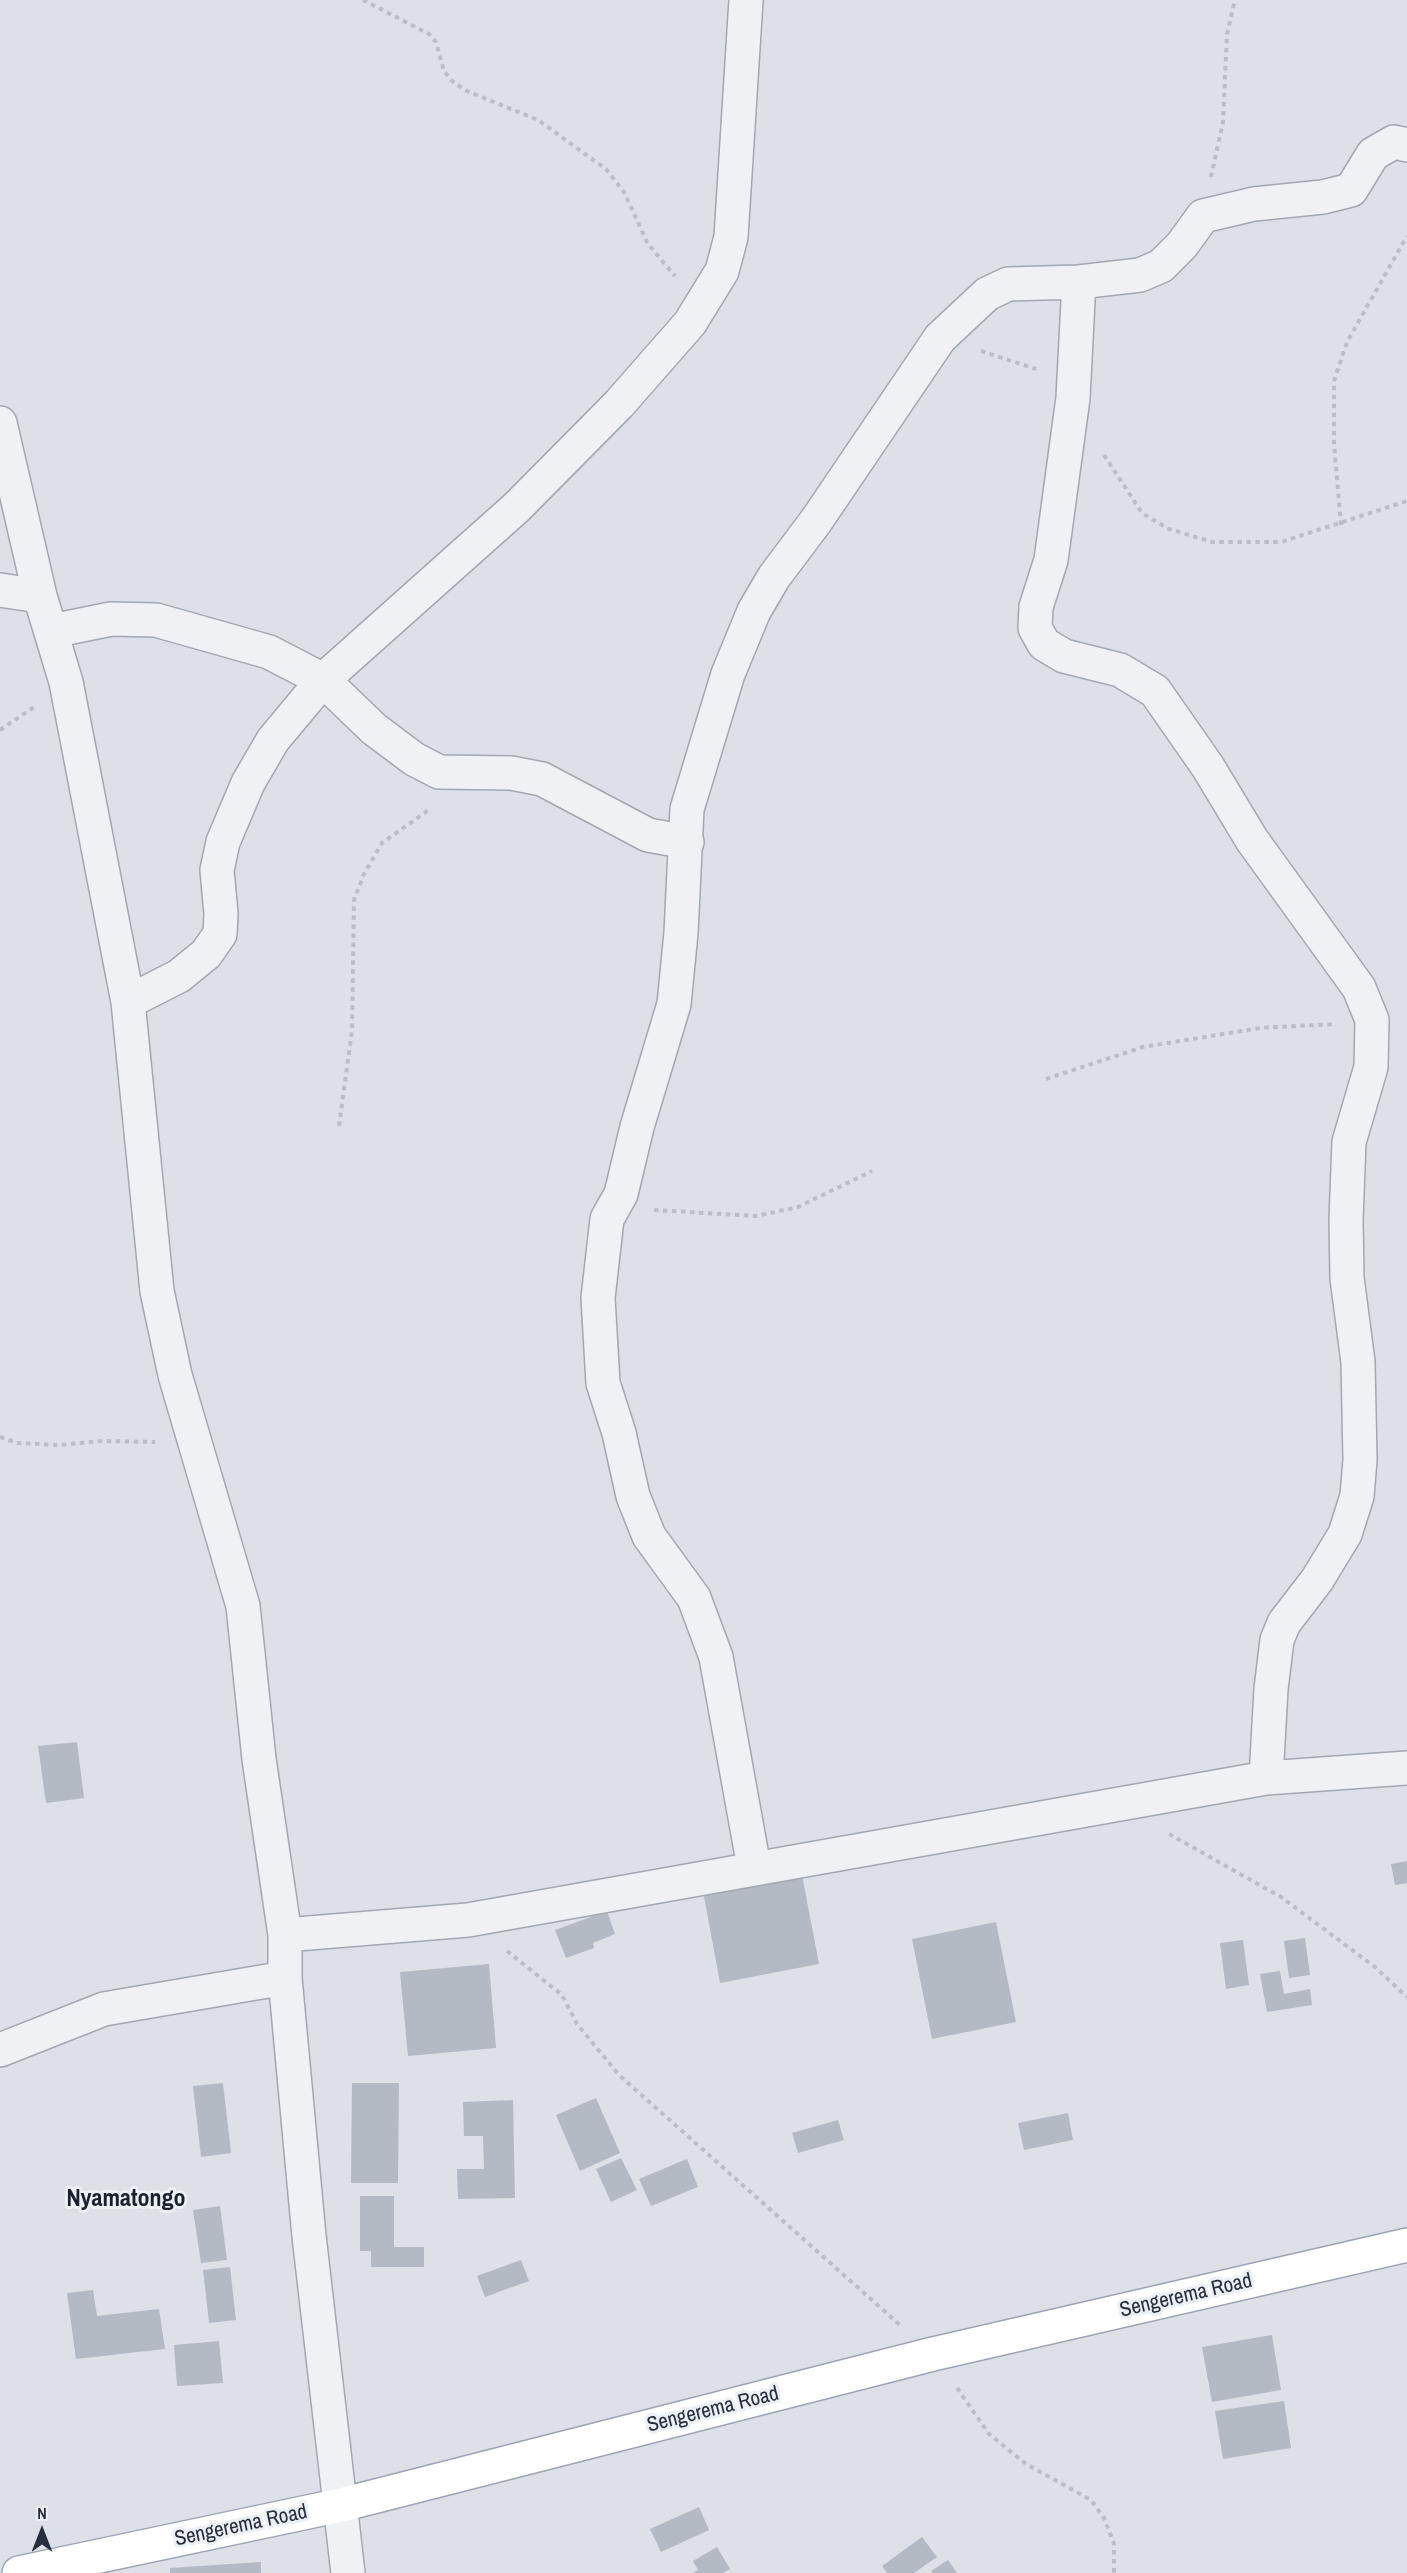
<!DOCTYPE html>
<html>
<head>
<meta charset="utf-8">
<style>
  body { margin:0 }
  #map { position:relative; width:1407px; height:2573px; overflow:hidden; background:#dde0e7; font-family:"Archivo Narrow",sans-serif }
  canvas { display:block }
  .north { position:absolute; left:12px; top:2501px; width:60px; height:60px; -webkit-text-stroke:4px #eceff4; paint-order:stroke; rotate:0deg; font-size:16px; font-weight:700; line-height:24px; text-align:center; color:#262e3d }
  .north::after { content:''; display:block; margin:auto; width:21px; height:27px; background:#262e3d; clip-path:polygon(50% 0,100% 100%,50% 72%,0 100%) }
</style>
</head>
<body>
<div id="map">
<canvas width="1407" height="2573"></canvas>
<div class="north">N</div>
</div>
<script>
const c = document.querySelector('canvas').getContext('2d');
c.lineJoin = 'round';
function paint(path, color) { c.fillStyle = color; c.fill(path, 'evenodd'); }
const shape = rows => new Path2D(rows.map(r => 'M' + r).join(''));
function stroke(path, color, width, dash) { c.strokeStyle = color; c.lineWidth = width; c.lineCap = dash ? 'butt' : 'round'; c.setLineDash(dash || []); c.stroke(path); }
function label(font, color, halo, rows, align = 'center') {
  c.font = font + ' "Archivo Narrow",sans-serif'; c.lineWidth = 6; c.setLineDash([]); c.textBaseline = 'middle'; c.strokeStyle = halo; c.fillStyle = color; for (const [text, x, y, turn = 0] of rows) {
    c.save(); c.translate(x, y); c.rotate((+turn || 0) * Math.PI / 180); c.textAlign = isNaN(turn) ? turn : align; if (halo) c.strokeText(text, 0, 0); c.fillText(text, 0, 0); c.restore();
  }
}
const building = shape([
  [77,1742,84,1798,46,1803,38,1746],
  [780,1848,786,1878,802,1875,819,1964,720,1983,703,1891,724,1858],
  [1407,1861,1407,1883,1395,1885,1391,1864],
  [607,1911,615,1934,593,1943,594,1948,566,1958,555,1930],
  [996,1922,1016,2022,932,2039,912,1939],
  [1305,1938,1310,1975,1289,1978,1284,1941],
  [1243,1940,1249,1985,1226,1989,1220,1943],
  [489,1964,496,2048,408,2056,400,1972],
  [1280,1971,1284,1994,1310,1989,1312,2005,1267,2012,1260,1974],
  [223,2083,231,2153,201,2157,193,2086],
  [352,2083,399,2083,398,2183,351,2183],
  [596,2098,620,2153,580,2171,556,2115],
  [513,2100,515,2198,458,2199,457,2169,484,2169,483,2136,464,2136,463,2102],
  [1068,2113,1073,2140,1024,2150,1018,2123],
  [838,2120,844,2140,798,2153,792,2133],
  [621,2158,637,2190,611,2202,596,2169],
  [687,2159,698,2187,651,2206,639,2179],
  [360,2196,394,2196,394,2247,424,2247,424,2267,371,2267,371,2251,360,2251],
  [220,2206,227,2260,201,2263,193,2210],
  [521,2260,529,2281,485,2297,477,2276],
  [230,2267,236,2320,209,2323,203,2270],
  [93,2290,97,2316,159,2309,165,2349,76,2359,67,2293],
  [1272,2335,1281,2390,1212,2402,1202,2347],
  [219,2341,223,2383,177,2386,174,2345],
  [1284,2401,1291,2448,1223,2459,1215,2411],
  [699,2507,709,2530,661,2552,650,2529],
  [922,2537,937,2557,914,2573,887,2573,882,2566],
  [717,2547,730,2569,723,2573,693,2573,698,2570,693,2561],
  [948,2560,957,2573,933,2573,931,2571],
  [261,2562,261,2573,170,2573,170,2568]
]);
const path = shape([
  [363,0,429,34,436,42,444,71,452,81,467,91,538,120,606,169,624,192,648,244,675,276],
  [1211,177,1223,122,1227,34,1235,0],
  [981,351,1036,369],
  [1104,455,1142,513,1169,529,1212,542,1281,542,1407,501],
  [1341,525,1334,443,1334,381,1347,342,1407,236],
  [0,730,34,707],
  [1046,1079,1143,1047,1260,1028,1335,1024],
  [339,1126,352,1031,354,900,364,874,382,843,430,809],
  [654,1210,756,1216,798,1207,872,1171],
  [0,1437,17,1443,60,1445,101,1441,155,1442],
  [1169,1834,1281,1897,1375,1967,1407,1997],
  [507,1951,562,1995,577,2024,619,2075,900,2325],
  [957,2388,989,2434,1026,2464,1091,2500,1104,2518,1114,2544,1114,2573]
]);
const minor = shape([
  [1079,282,1073,398,1051,560,1036,607,1035,628,1044,644,1064,656,1120,670,1155,691,1208,767,1252,840,1359,988,1372,1020,1371,1067,1349,1142,1346,1220,1347,1278,1358,1362,1360,1460,1357,1496,1345,1534,1317,1580,1284,1623,1277,1640,1271,1689,1266,1778],
  [0,423,40,596,66,682,128,1002,157,1291,175,1375,243,1606,259,1759,285,1935,285,1978,309,2236,348,2573],
  [0,590,40,596],
  [52,631,111,619,156,620,269,652,323,680,374,729,414,759,439,772,511,773,542,779,648,835,687,842],
  [128,1002,179,976,206,954,220,934,221,914,217,870,223,842,248,783,273,740,323,680,517,507,619,404,690,323,722,271,731,237,746,0],
  [754,1867,716,1657,694,1598,649,1536,633,1496,619,1433,603,1383,598,1298,607,1219,621,1194,637,1127,674,1004,681,933,687,809,728,674,754,611,774,577,816,521,940,338,987,294,1008,284,1079,282,1140,275,1161,266,1182,245,1203,216,1254,204,1323,197,1351,190,1373,154,1394,142,1407,145],
  [285,1935,468,1920,1266,1778,1407,1768],
  [0,2050,104,2009,285,1978]
]);
const major = shape([
  [19,2573,341,2505,933,2354,1407,2245]
]);
const streetNames = [
  ["Sengerema Road",1186,2296,-13],
  ["Sengerema Road",713,2410,-14],
  ["Sengerema Road",241,2526,-12]
];
const quarterNames = [
  ["Nyamatongo",126,2200]
];
paint(building, '#b4bac3');
stroke(minor, '#a2a7b1', 36);
stroke(major, '#9ca5b2', 36);
stroke(path, '#bbbec5', 4, [4.5, 4.5]);
stroke(minor, '#eff1f5', 33);
stroke(major, '#fff', 33);
label('21px', '#262e3d', '#eceff4', streetNames);
label('bold 24px', '#19202e', '#eceff4', quarterNames);
</script>
</body>
</html>
